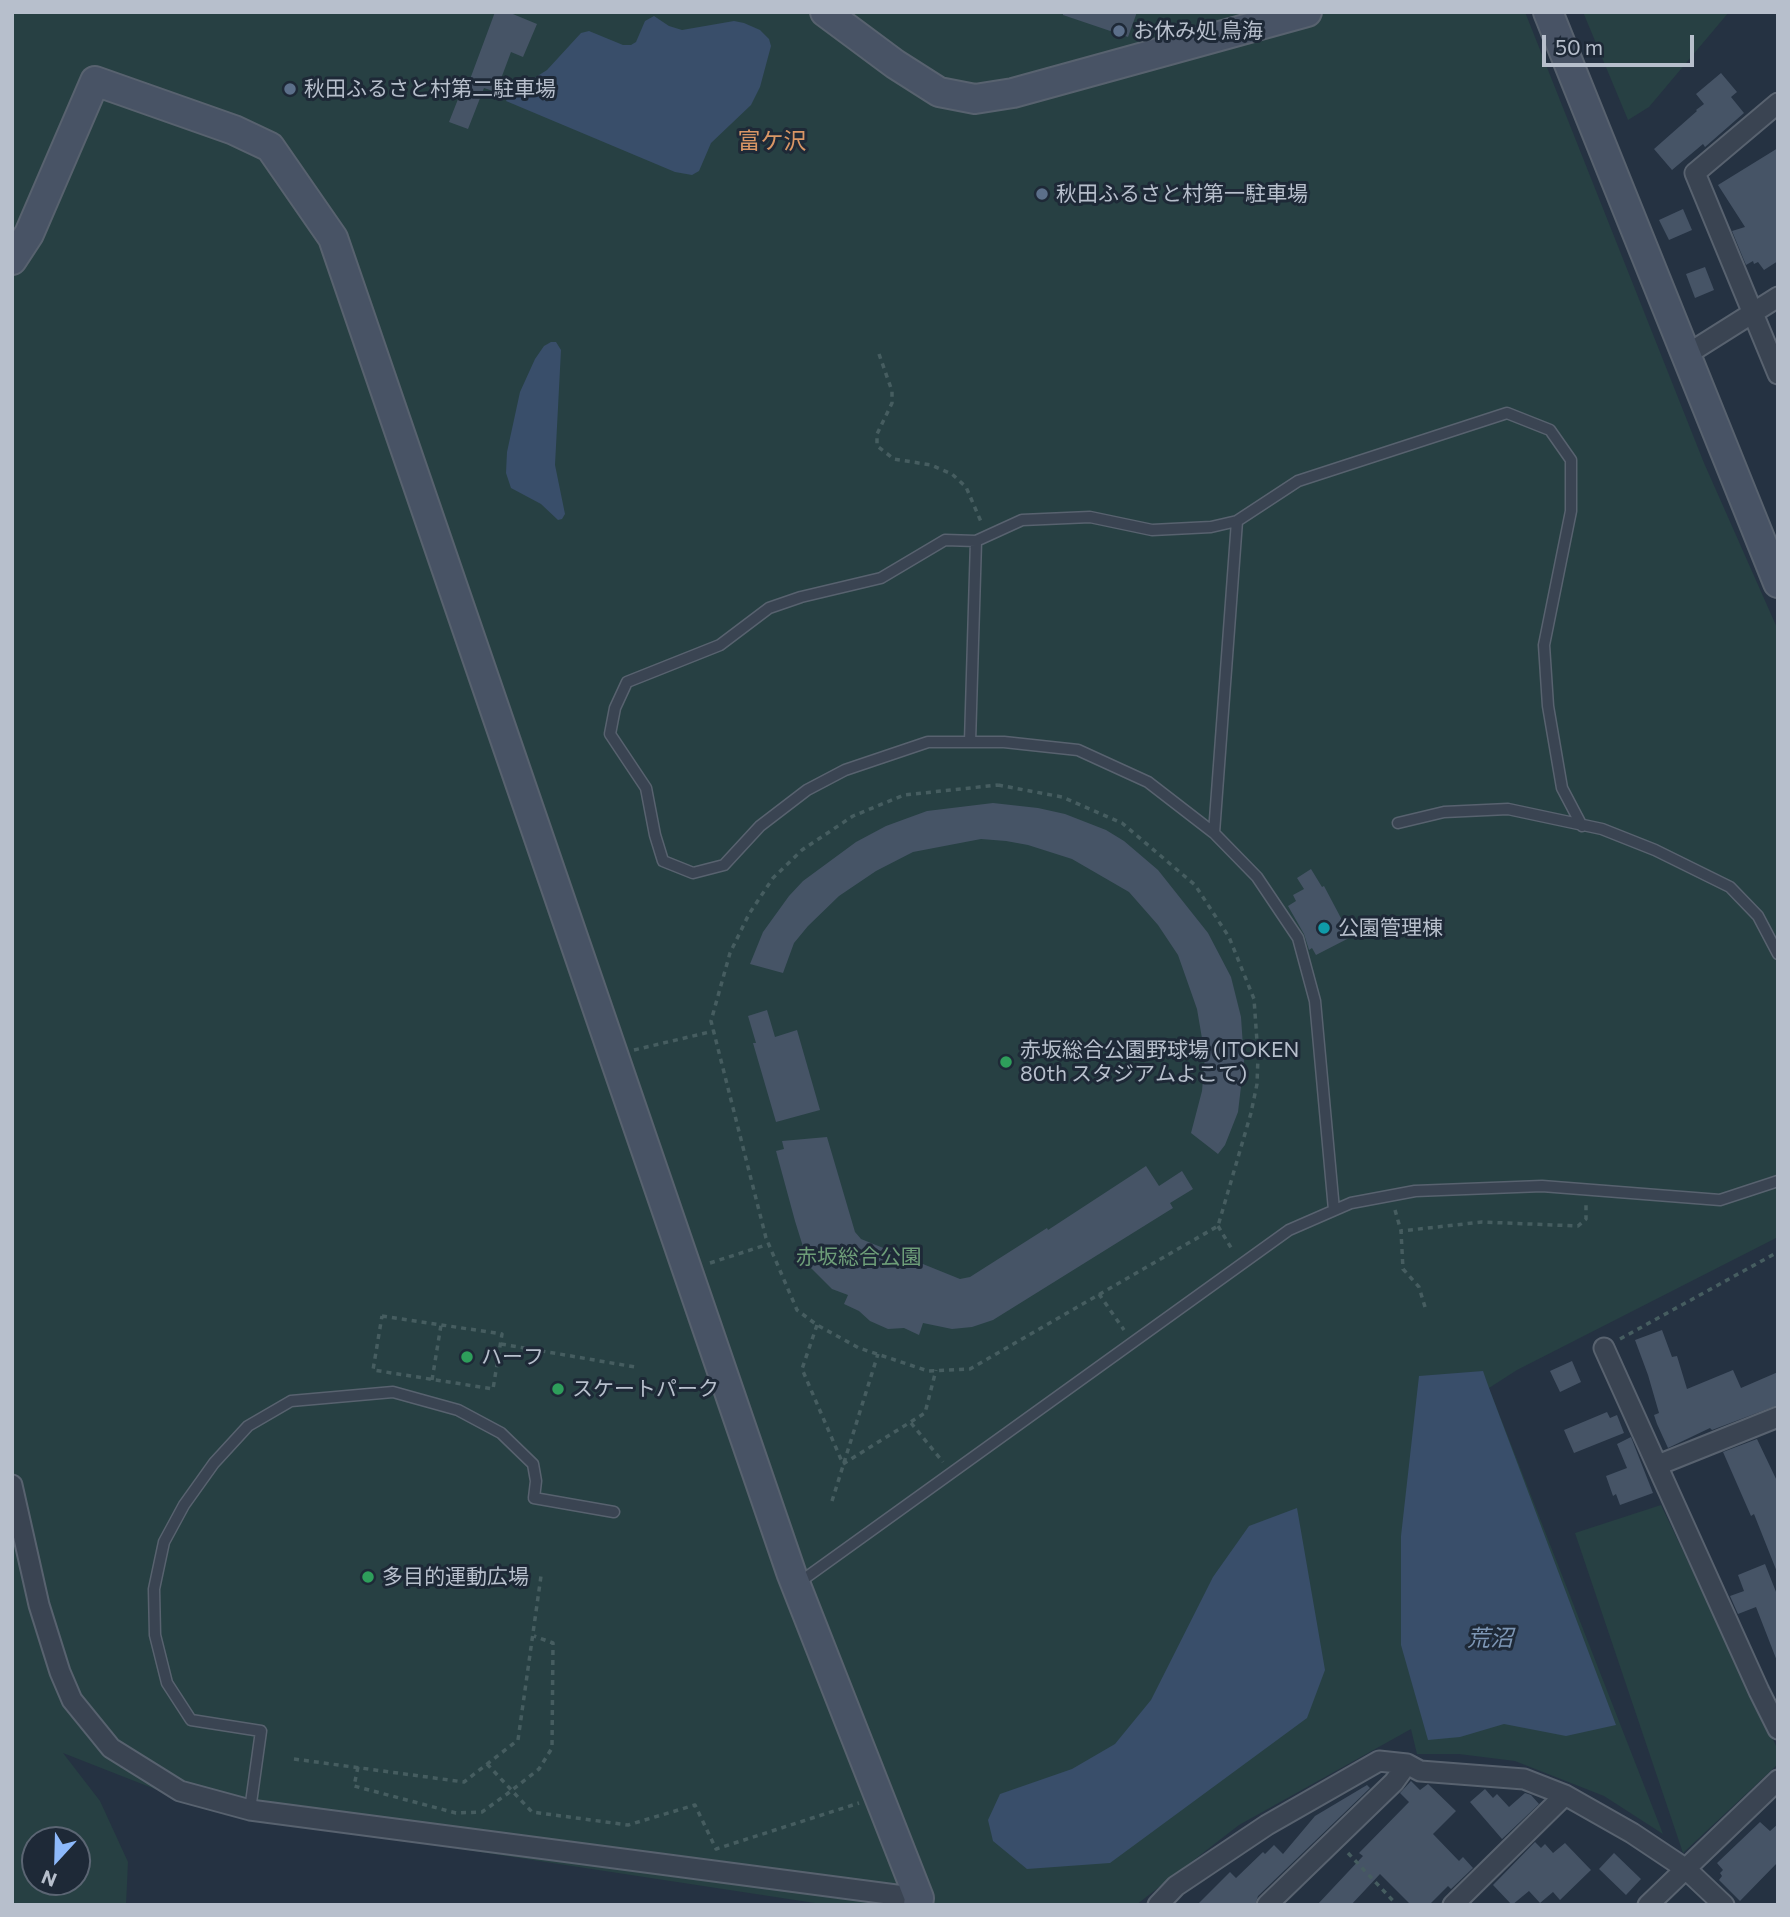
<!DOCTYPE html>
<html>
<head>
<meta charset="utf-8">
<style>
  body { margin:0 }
  #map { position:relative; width:1790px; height:1917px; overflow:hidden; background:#253242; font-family:Commissioner,sans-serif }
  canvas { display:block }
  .frame { position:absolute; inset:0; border:14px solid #b7bfcc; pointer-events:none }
  .north { position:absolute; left:21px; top:1826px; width:70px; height:70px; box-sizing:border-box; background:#1e2937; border:2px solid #5b6573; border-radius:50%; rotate:202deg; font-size:19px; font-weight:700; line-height:28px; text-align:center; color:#b7bfcc }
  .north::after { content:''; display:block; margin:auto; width:24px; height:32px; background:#8db9fb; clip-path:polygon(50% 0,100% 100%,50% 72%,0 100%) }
  .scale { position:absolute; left:1542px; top:35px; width:152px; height:32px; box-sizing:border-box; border:4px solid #b7bfcc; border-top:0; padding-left:9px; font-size:21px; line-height:24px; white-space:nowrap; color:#b7bfcc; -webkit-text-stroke:5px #1e2937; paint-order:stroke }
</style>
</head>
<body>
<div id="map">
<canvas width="1790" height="1917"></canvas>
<div class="frame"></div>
<div class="north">N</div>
<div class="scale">50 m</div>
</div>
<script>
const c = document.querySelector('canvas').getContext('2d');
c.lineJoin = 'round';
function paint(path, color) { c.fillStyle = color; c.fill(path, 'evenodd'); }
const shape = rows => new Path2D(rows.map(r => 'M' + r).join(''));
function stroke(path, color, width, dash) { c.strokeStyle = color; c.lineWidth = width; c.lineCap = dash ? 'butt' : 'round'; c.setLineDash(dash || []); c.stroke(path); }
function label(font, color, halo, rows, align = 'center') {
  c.font = font + ' Commissioner,"Noto Sans JP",sans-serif'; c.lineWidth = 6; c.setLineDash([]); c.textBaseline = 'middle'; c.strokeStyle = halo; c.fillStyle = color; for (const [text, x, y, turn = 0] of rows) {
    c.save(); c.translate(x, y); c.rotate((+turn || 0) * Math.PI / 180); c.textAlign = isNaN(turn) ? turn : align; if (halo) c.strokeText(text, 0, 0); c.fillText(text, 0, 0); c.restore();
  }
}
const green = shape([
  [12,12,1525,12,1704,463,1778,630,1778,1237,1517,1370,1489,1388,1663,1834,1604,1796,1515,1761,1459,1754,1417,1754,1411,1729,1239,1825,1136,1905,828,1905,211,1811,63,1753,100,1801,128,1862,126,1905,12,1905],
  [35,1840,77,1840,77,1882,35,1882],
  [1583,12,1729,12,1649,107,1628,120],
  [1661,1505,1778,1750,1777,1765,1683,1853,1575,1533]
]);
const water = shape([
  [654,16,669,26,682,30,734,21,744,23,760,30,769,39,771,46,760,87,751,105,711,143,699,171,692,175,675,172,506,101,509,94,547,70,581,33,589,31,623,45,631,45,636,42,645,21],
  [551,342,556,342,561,350,555,465,565,514,562,519,558,520,541,504,511,488,506,473,507,452,520,392,535,359,544,346],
  [1483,1371,1489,1388,1616,1725,1566,1736,1504,1724,1460,1737,1428,1740,1401,1645,1401,1536,1419,1376],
  [1297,1508,1325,1670,1307,1718,1110,1863,1027,1869,993,1841,988,1820,1000,1794,1072,1769,1115,1744,1151,1700,1213,1577,1249,1526]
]);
const building = shape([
  [495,12,508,12,537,24,523,57,511,52,496,92,484,88,468,129,449,122,462,89,466,90],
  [1063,12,1137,12,1128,37,1063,15],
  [1721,73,1737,92,1731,97,1744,113,1705,147,1703,144,1672,170,1654,149,1697,111,1696,110,1704,104,1696,94],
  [1778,148,1778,261,1764,270,1758,262,1754,264,1753,261,1746,265,1732,231,1745,227,1718,185],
  [1683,209,1692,230,1669,240,1659,220],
  [1705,267,1714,290,1695,298,1686,274],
  [993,803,1038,808,1065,814,1106,830,1124,841,1158,870,1208,933,1231,977,1241,1017,1244,1061,1238,1112,1225,1145,1218,1154,1191,1133,1202,1091,1205,1056,1197,1009,1178,955,1158,925,1129,892,1072,859,1028,845,1006,841,981,839,913,852,876,871,839,896,808,926,794,943,783,973,750,964,763,932,789,896,803,881,856,842,886,826,927,811],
  [1311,869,1322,887,1324,886,1351,937,1316,955,1312,948,1309,950,1304,934,1288,906,1296,901,1293,895,1304,889,1297,878],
  [767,1010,775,1037,797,1030,820,1110,776,1122,753,1043,756,1043,748,1016],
  [827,1137,855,1232,861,1239,960,1279,970,1277,1047,1228,1048,1230,1146,1166,1159,1186,1182,1171,1193,1189,1170,1203,1173,1208,993,1320,972,1327,952,1329,923,1323,919,1335,904,1328,888,1329,870,1321,859,1311,844,1304,848,1295,832,1289,809,1266,795,1221,776,1151,784,1149,782,1141],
  [1662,1330,1672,1357,1677,1356,1687,1389,1733,1370,1741,1388,1778,1372,1778,1405,1712,1430,1710,1428,1668,1448,1657,1424,1654,1415,1659,1413,1648,1375,1635,1340],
  [1572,1361,1581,1382,1560,1392,1550,1371],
  [1607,1412,1610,1418,1617,1415,1624,1433,1574,1453,1564,1430],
  [1631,1437,1653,1493,1620,1505,1616,1494,1613,1496,1606,1476,1627,1468,1617,1444],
  [1757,1439,1778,1483,1777,1572,1754,1514,1751,1516,1723,1452],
  [1765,1564,1778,1597,1777,1661,1756,1607,1738,1614,1730,1596,1744,1591,1738,1575],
  [1411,1781,1420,1790,1428,1784,1456,1811,1433,1834,1459,1861,1463,1857,1473,1868,1451,1889,1448,1886,1429,1905,1411,1905,1380,1874,1351,1905,1317,1905,1363,1856,1359,1853,1409,1802,1400,1793],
  [1367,1785,1370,1788,1258,1896,1255,1905,1197,1905,1230,1872,1236,1878,1263,1852,1265,1854,1274,1845,1283,1854,1315,1816],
  [1485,1789,1493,1798,1497,1794,1509,1807,1525,1793,1531,1795,1539,1804,1502,1839,1470,1802],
  [1760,1822,1770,1831,1778,1824,1778,1862,1740,1901,1719,1880,1722,1876,1720,1873,1723,1870,1717,1863],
  [1535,1842,1541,1848,1545,1844,1553,1853,1565,1843,1591,1870,1560,1900,1553,1892,1540,1903,1529,1891,1512,1905,1493,1885],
  [1614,1853,1641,1879,1626,1895,1599,1869]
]);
const path = shape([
  [879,354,892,391,892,403,877,434,877,446,894,459,931,465,952,474,966,487,982,524],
  [998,785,1062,797,1122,823,1195,885,1229,937,1254,999,1258,1056,1257,1084,1251,1113,1218,1226,970,1369,928,1371,859,1348,817,1325,797,1310,766,1238,711,1021,730,953,749,914,773,878,802,850,853,816,904,795,998,785],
  [634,1050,714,1031],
  [1395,1210,1401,1231],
  [1218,1226,1233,1251],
  [710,1263,769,1244],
  [1099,1294,1124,1330],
  [1425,1307,1419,1287,1403,1269,1401,1231,1482,1222,1578,1226,1586,1219,1586,1203],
  [382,1316,502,1334,493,1389,373,1370,382,1316],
  [817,1325,802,1369,843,1464,925,1413,936,1370],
  [1620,1339,1778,1252],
  [501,1344,635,1367],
  [432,1380,441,1325],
  [911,1423,943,1462],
  [832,1501,878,1354],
  [294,1759,464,1782,518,1740,541,1576],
  [487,1764,532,1812,628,1825,695,1805,716,1849,859,1803],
  [358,1767,354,1786,456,1813,482,1812,507,1794,539,1769,552,1748,553,1643,534,1636],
  [1348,1853,1397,1905]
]);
const lane = shape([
  [970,742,976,541],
  [1398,823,1444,812,1508,809,1602,829,1655,850,1730,887,1758,916,1778,954],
  [1214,833,1148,782,1078,750,1004,742,928,742,845,770,807,790,760,826,724,865,693,873,663,861,655,835,646,788,610,734,615,708,627,682,720,645,769,608,801,597,881,578,945,540,976,541,1022,520,1090,517,1152,530,1211,527,1237,521],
  [1334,1210,1315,1001,1298,938,1257,877,1214,833,1237,521,1298,481,1507,413,1550,430,1571,460,1571,511,1544,645,1548,706,1562,788,1582,826],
  [797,1584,1289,1230,1351,1203,1415,1191,1542,1186,1720,1200,1778,1181],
  [250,1810,261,1731,191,1720,167,1683,155,1635,154,1589,164,1542,184,1505,214,1463,248,1426,291,1401,393,1392,458,1410,501,1433,533,1464,536,1481,534,1498,614,1512]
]);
const street = shape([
  [1778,103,1695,173,1778,374],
  [1686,355,1778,297],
  [1604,1348,1759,1691,1778,1729],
  [1658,1465,1778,1417],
  [12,1485,39,1605,60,1672,72,1700,111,1748,180,1791,250,1810,919,1898],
  [1158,1905,1176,1886,1267,1825,1379,1761,1407,1764,1420,1771,1524,1779,1565,1795,1632,1833,1686,1869,1724,1905],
  [1267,1905,1394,1782,1407,1764],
  [1453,1905,1565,1795],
  [1648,1905,1778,1780]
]);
const secondary = shape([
  [825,12,895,64,939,92,975,99,1013,93,1307,12],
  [1548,12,1778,583],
  [12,260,29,234,95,81,234,130,270,147,333,238,792,1575,919,1898,918,1905]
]);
const markers = [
  [1119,31,7,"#5c6f8a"],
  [290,89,7,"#5c6f8a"],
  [1042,194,7,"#5c6f8a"],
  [1324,928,7,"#0f9aa8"],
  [1006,1062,7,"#2e9e5b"],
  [467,1357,7,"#2e9e5b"],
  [558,1389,7,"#2e9e5b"],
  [368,1577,7,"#2e9e5b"]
];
const poiNames = [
  ["お休み処 鳥海",1133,31],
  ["秋田ふるさと村第二駐車場",304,89],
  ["秋田ふるさと村第一駐車場",1056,194],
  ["公園管理棟",1338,928],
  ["赤坂総合公園野球場 (ITOKEN",1020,1050],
  ["80th スタジアムよこて)",1020,1074],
  ["ハーフ",481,1357],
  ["スケートパーク",572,1389],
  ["多目的運動広場",382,1577]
];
const parkNames = [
  ["赤坂総合公園",859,1257]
];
const neighbourhoodNames = [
  ["富ケ沢",772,141]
];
const waterNames = [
  ["荒沼",1490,1638]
];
paint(green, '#274043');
paint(water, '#394e6a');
paint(building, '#465466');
stroke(lane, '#58626f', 13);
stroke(street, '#58626f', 23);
stroke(secondary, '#58626f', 32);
stroke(path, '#465d60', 3.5, [5, 5]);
stroke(lane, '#3a4452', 10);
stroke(street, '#3a4452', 19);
stroke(secondary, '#485365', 28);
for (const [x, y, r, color] of markers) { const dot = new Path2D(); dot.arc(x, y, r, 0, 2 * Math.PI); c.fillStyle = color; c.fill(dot); stroke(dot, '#1e2937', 2.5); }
label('21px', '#b7bfcc', '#1e2937', poiNames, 'left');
label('21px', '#6d9d78', '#1e2937', parkNames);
label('23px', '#d99665', '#1e2937', neighbourhoodNames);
label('italic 23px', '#7d96b4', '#1e2937', waterNames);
</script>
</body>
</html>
